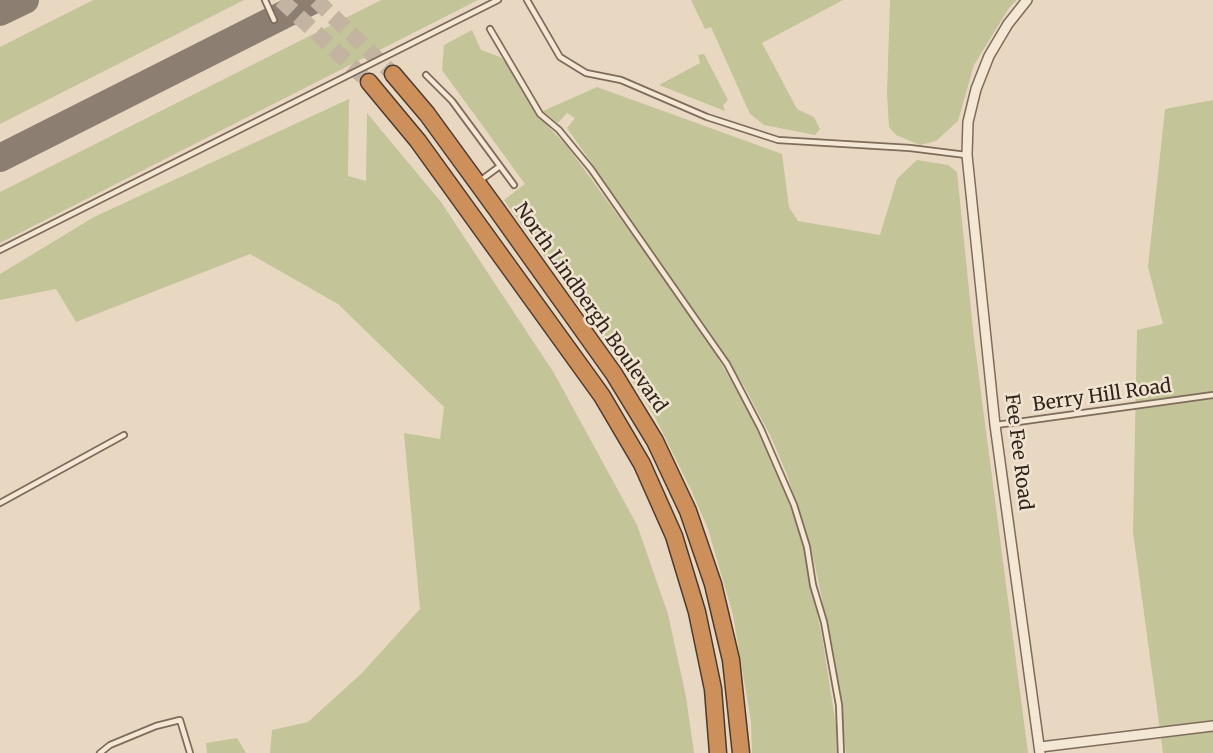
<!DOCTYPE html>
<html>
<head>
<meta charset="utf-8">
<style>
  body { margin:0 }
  canvas { display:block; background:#e8d8c2 }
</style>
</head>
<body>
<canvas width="1213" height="753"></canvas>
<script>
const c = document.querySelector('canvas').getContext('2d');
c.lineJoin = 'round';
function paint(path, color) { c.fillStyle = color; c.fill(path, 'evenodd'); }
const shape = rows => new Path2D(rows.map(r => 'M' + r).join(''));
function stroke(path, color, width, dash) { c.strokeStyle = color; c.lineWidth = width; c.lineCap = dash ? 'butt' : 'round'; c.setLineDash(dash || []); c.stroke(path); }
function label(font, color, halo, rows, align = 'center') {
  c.font = font + ' Merriweather,serif'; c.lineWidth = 5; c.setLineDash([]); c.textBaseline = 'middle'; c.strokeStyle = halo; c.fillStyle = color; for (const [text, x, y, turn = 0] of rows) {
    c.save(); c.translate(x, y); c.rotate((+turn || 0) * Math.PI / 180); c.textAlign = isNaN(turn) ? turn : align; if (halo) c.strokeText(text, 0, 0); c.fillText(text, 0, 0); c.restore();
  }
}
const green = shape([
  [93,0,244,0,0,124,0,47],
  [381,0,478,0,0,243,0,192],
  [691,0,843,0,762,43,797,109,814,117,820,129,815,135,764,125,750,114,711,27,705,29],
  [890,0,1017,0,1009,8,974,65,958,121,936,141,920,145,896,135,889,127,887,93],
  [472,30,481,50,500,57,510,66,538,116,567,146,669,285,712,348,746,406,781,482,803,542,823,642,836,726,837,753,752,753,751,722,733,615,708,529,692,492,655,417,628,374,504,200,525,184,442,70,444,45],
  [704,54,728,100,723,105,725,111,659,85,700,63,698,55],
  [597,87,782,154,789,207,798,221,880,235,897,179,917,160,948,165,957,172,974,339,1028,753,846,753,835,660,812,552,786,472,770,435,744,386,716,341,567,128,575,118,567,113,558,123,543,111],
  [349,99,348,176,366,181,367,113,441,202,554,373,637,525,668,614,686,697,694,753,270,753,272,730,308,722,362,673,420,609,404,433,440,439,444,407,338,304,250,254,76,322,56,289,0,300,0,274,94,217],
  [1213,100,1213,753,1163,753,1133,532,1137,330,1163,324,1148,267,1165,109],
  [237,738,246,753,207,753,206,743]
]);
const taxiway = shape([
  [0,12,25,0],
  [0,158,313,0]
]);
const highwayTunnel = shape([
  [281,0,369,82],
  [316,0,393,74]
]);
const lane = shape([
  [265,0,274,20],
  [527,0,560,57,586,73,621,80,707,117,778,140,910,148,966,155],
  [490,29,540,114,559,130,591,169,727,364,761,429,794,505,807,547,813,585,824,622,839,705,841,753],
  [426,75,452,101,514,185],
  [481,180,500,166],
  [0,250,498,0],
  [996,425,1213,395],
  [0,503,124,435],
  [100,753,110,745,156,726,180,720,190,753]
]);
const street = shape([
  [1027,0,1008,24,989,56,976,89,968,122,967,155,995,425,1040,753],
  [1040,747,1213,726]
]);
const highway = shape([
  [393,74,427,114,497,210,614,374,655,441,688,511,713,584,731,660,741,753],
  [369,82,418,141,545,317,602,396,642,464,674,536,697,612,713,689,718,753]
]);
const streetNames = [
  ["North Lindbergh Boulevard",590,308,55],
  ["Berry Hill Road",1102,396,-8],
  ["Fee Fee Road",1018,452,83]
];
paint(green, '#c3c497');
stroke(taxiway, '#8c7e70', 28);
stroke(highwayTunnel, '#c3b4a1', 16, [16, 8]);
stroke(lane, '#7f6b5b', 8);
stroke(street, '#7f6b5b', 12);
stroke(highway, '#4d3a2f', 19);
stroke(lane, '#f4e7d3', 4.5);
stroke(street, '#f4e7d3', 9);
stroke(highway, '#ce905b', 16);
label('19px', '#31251e', '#f0e4d0', streetNames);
</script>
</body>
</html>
